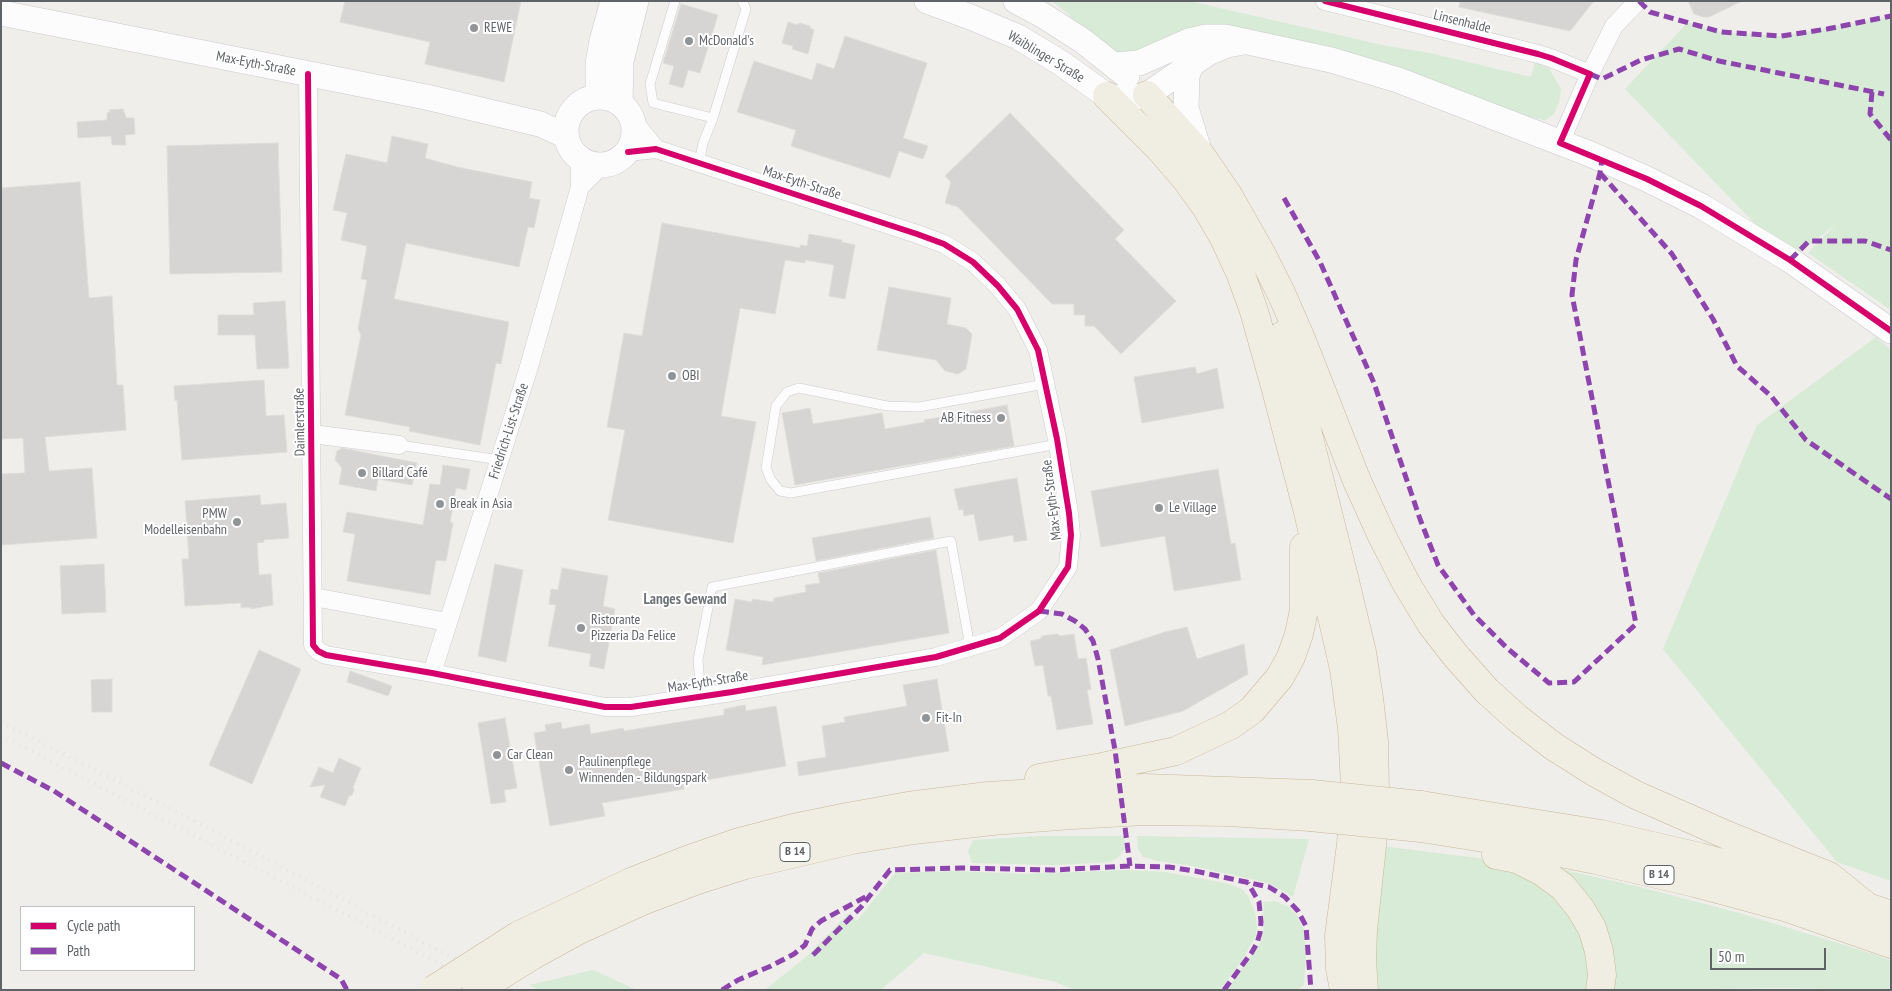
<!DOCTYPE html>
<html>
<head>
<meta charset="utf-8">
<style>
  body { margin:0 }
  #map { position:relative; width:1892px; height:991px; overflow:hidden; background:#efeeea; font-family:"PT Sans Narrow",sans-serif }
  canvas { display:block }
  .frame { position:absolute; inset:0; border:2px solid #5f6368; pointer-events:none }
  .legend { position:absolute; left:20px; top:906px; width:175px; height:65px; box-sizing:border-box; background:#fff; border:1px solid #bfc1c3; margin:0; padding:6px 9px; list-style:none; font-size:15px; color:#5f6368 }
  .legend li { display:flex; align-items:center; gap:10px; height:25px }
  .legend b { width:25px; border:1px solid #bfc1c3 }
  .scale { position:absolute; left:1710px; top:948px; width:116px; height:22px; box-sizing:border-box; border:2px solid #5f6368; border-top:0; padding-left:6px; font-size:15px; line-height:18px; white-space:nowrap; color:#5f6368; -webkit-text-stroke:4px #fff; paint-order:stroke }
</style>
</head>
<body>
<div id="map">
<canvas width="1892" height="991"></canvas>
<div class="frame"></div>
<ul class="legend">
<li><b style="height:6px;background:#d6006c"></b>Cycle path</li>
<li><b style="height:6px;background:#8e44ad"></b>Path</li>
</ul>
<div class="scale">50 m</div>
</div>
<script>
const c = document.querySelector('canvas').getContext('2d');
c.lineJoin = 'round';
function paint(path, color) { c.fillStyle = color; c.fill(path, 'evenodd'); }
const shape = rows => new Path2D(rows.map(r => 'M' + r).join(''));
function stroke(path, color, width, dash) { c.strokeStyle = color; c.lineWidth = width; c.lineCap = dash ? 'butt' : 'round'; c.setLineDash(dash || []); c.stroke(path); }
function label(font, color, halo, rows, align = 'center') {
  c.font = font + ' "PT Sans Narrow",sans-serif'; c.lineWidth = 4; c.setLineDash([]); c.textBaseline = 'middle'; c.strokeStyle = halo; c.fillStyle = color; for (const [text, x, y, turn = 0] of rows) {
    c.save(); c.translate(x, y); c.rotate((+turn || 0) * Math.PI / 180); c.textAlign = isNaN(turn) ? turn : align; if (halo) c.strokeText(text, 0, 0); c.fillText(text, 0, 0); c.restore();
  }
}
const green = shape([
  [1052,1,1189,1,1387,46,1430,53,1531,77,1535,62,1549,68,1561,89,1559,102,1554,114,1545,120,1533,118,1443,86,1260,36,1127,57,1113,52,1083,29,1067,13],
  [1891,16,1891,310,1808,253,1836,224,1790,260,1625,89,1688,22,1721,32,1781,36],
  [1876,337,1891,350,1891,881,1837,862,1663,649,1757,425],
  [1038,836,1124,836,1125,848,1120,856,1110,862,1054,865,972,863,968,851,973,840],
  [1137,836,1309,839,1293,897,1268,883,1188,865,1158,861,1143,857,1138,849],
  [1381,846,1478,858,1510,868,1547,886,1583,931,1591,990,1374,990],
  [1546,866,1636,886,1743,914,1877,955,1891,961,1891,990,1783,988,1607,990],
  [1125,870,1165,872,1225,883,1242,889,1248,896,1255,912,1257,926,1256,935,1243,959,1220,990,1075,990,1055,982,924,953,881,990,765,990,807,956,848,914,857,921,895,873,957,871,1024,874],
  [1275,901,1289,907,1298,917,1304,930,1306,954,1304,985,1297,990,1227,990,1262,940,1264,927,1263,902],
  [593,970,637,990,539,990,529,985]
]);
const building = shape([
  [345,1,521,1,504,82,425,64,430,42,340,22,345,1],
  [1460,1,1594,1,1570,31,1459,7,1460,1],
  [1688,1,1742,1,1709,17,1703,17,1694,14,1688,1],
  [681,4,718,15,700,73,688,70,683,88,669,84,674,66,663,63,681,4],
  [788,22,798,25,799,23,810,26,810,28,814,30,808,54,792,49,793,46,782,43,788,22],
  [845,36,927,63,903,138,928,146,923,159,899,151,890,178,791,146,796,130,737,112,754,61,812,80,817,63,834,69,845,36],
  [123,109,126,118,134,118,135,134,125,135,126,145,112,145,111,136,78,138,77,122,107,120,107,113,110,112,109,110,123,109],
  [1010,113,1124,230,1115,239,1176,301,1121,354,1094,326,1085,326,1085,315,1074,315,1074,304,1052,304,958,207,945,203,951,182,945,176,1010,113],
  [392,136,428,144,425,158,457,167,532,182,529,198,540,200,534,228,528,227,519,267,406,243,394,299,509,322,501,364,496,363,480,445,409,431,410,427,345,415,361,335,358,329,367,280,361,279,367,246,341,240,347,213,333,210,346,154,387,163,392,136],
  [278,143,282,272,170,274,167,146,278,143],
  [80,182,89,298,112,296,117,385,123,385,126,430,45,437,49,471,92,468,97,538,1,545,1,474,25,473,23,438,1,439,1,188,80,182],
  [662,223,800,248,800,245,807,246,809,234,842,240,842,242,855,245,845,299,829,296,834,265,805,260,805,263,785,260,775,314,740,308,721,416,756,422,733,543,608,520,625,430,607,427,624,333,642,336,662,223],
  [889,287,951,298,947,324,966,328,972,334,966,369,958,374,945,371,936,360,877,350,889,287],
  [285,301,289,368,257,369,255,335,218,335,218,315,254,315,253,303,285,301],
  [1195,367,1197,374,1217,368,1224,408,1142,423,1134,377,1195,367],
  [264,380,266,416,284,415,287,452,182,460,177,400,175,401,174,386,264,380],
  [1007,405,1014,446,795,485,782,413,810,408,813,424,882,413,885,429,925,422,924,420,1007,405],
  [342,448,417,463,412,485,378,479,376,491,339,484,342,468,335,460,337,451,342,448],
  [443,465,470,469,466,490,456,488,450,522,453,523,446,561,436,560,430,595,347,581,355,534,343,532,347,512,423,525,430,484,440,485,443,465],
  [1218,469,1231,544,1235,543,1241,580,1174,591,1165,536,1101,547,1091,491,1218,469],
  [1017,478,1027,540,1014,542,1013,535,979,541,974,514,964,516,963,509,959,510,954,489,1017,478],
  [260,495,261,505,286,503,289,538,264,540,264,542,257,543,259,575,271,574,273,605,251,609,251,607,241,608,241,603,185,606,182,559,189,559,185,501,260,495],
  [930,517,934,538,816,561,812,538,930,517],
  [936,550,949,633,762,665,763,657,726,650,735,599,752,602,752,599,773,602,774,598,806,592,805,585,820,583,818,573,936,550],
  [104,564,106,612,62,614,60,566,104,564],
  [495,564,523,570,506,662,478,656,495,564],
  [562,568,608,576,603,606,615,609,604,669,589,666,591,654,548,646,556,605,549,604,551,589,558,590,562,568],
  [1187,627,1197,659,1244,644,1248,674,1183,711,1125,726,1110,650,1165,632,1187,627],
  [1057,634,1060,636,1074,634,1078,659,1086,658,1091,689,1087,690,1093,724,1057,730,1051,696,1048,696,1043,665,1035,666,1030,641,1040,639,1042,636,1057,634],
  [259,650,301,669,252,784,209,765,259,650],
  [350,671,392,686,388,696,347,682,350,671],
  [112,679,112,712,92,712,91,680,112,679],
  [937,679,949,751,799,776,797,762,826,757,822,726,845,722,844,717,907,706,903,685,937,679],
  [745,705,746,711,776,706,786,766,683,784,684,789,602,803,605,816,550,826,534,733,546,731,545,725,561,722,562,729,589,724,591,734,623,728,624,731,724,715,724,709,745,705],
  [505,718,517,788,504,790,506,802,491,804,478,723,505,718],
  [339,758,361,768,353,787,354,790,352,795,349,796,345,806,320,797,325,785,310,787,319,767,333,773,339,758]
]);
const lane = shape([
  [675,1,650,84,653,103,713,118],
  [699,163,703,143,713,118,746,9,742,1],
  [1045,384,919,407,887,406,799,388,787,392,776,406,766,468,771,480,780,491,791,493,1058,444],
  [399,445,500,460],
  [701,696,698,660,712,587,951,541,970,647]
]);
const street = shape([
  [1325,1,1538,54,1551,58,1590,74],
  [308,74,313,645,318,651,326,655,432,673,605,707,631,707,732,692,936,657,1000,638,1039,611,1068,567,1071,535,1069,513,1057,439,1038,350,1017,309,998,286,973,262,944,244,917,234,656,149,628,152],
  [634,122,656,149],
  [1560,143,1590,74,1614,26,1638,1],
  [580,187,601,166],
  [312,434,399,445],
  [314,597,447,622],
  [432,673,528,370,580,187,580,159]
]);
const secondary = shape([
  [927,1,973,18,1018,37,1061,63,1107,96,1127,99,1147,95,1208,53,1227,45,1239,43],
  [1016,1,1044,16,1083,41,1127,76],
  [1,13,426,97,540,124,566,136],
  [1191,64,1187,76,1186,108,1200,154],
  [1114,65,1139,63,1189,41,1206,37,1225,37,1331,60,1398,80,1590,154,1647,179,1701,206,1790,260,1891,331],
  '566 131a34 34 0 1 1 68 0a34 34 0 1 1-68 0Z',
  [598,97,598,64,602,41,613,1],
  [620,103,621,61,636,1]
]);
const highway = shape([
  [1147,95,1200,154,1228,195,1261,253,1282,295,1302,341,1357,481,1382,536,1406,583,1431,624,1455,655,1487,691,1517,718,1553,746,1594,772,1636,795,1729,836,1829,876,1865,905],
  [1107,96,1159,148,1185,178,1206,207,1224,238,1241,275,1254,311,1275,386,1308,512,1344,669,1352,728,1355,787,1351,844,1339,936,1340,968,1344,990],
  [1283,335,1344,577,1362,652,1369,698,1374,741,1375,790,1372,846,1363,930,1362,960,1364,990],
  [1039,778,1102,767,1176,751,1231,725,1252,710,1280,677,1291,657,1299,634,1304,610,1304,547],
  [1421,805,1601,834,1700,857,1796,883,1891,915],
  [1421,828,1490,839,1596,860,1695,883,1788,908,1891,944],
  [1496,855,1517,859,1541,871,1563,887,1580,908,1592,928,1599,951,1602,975,1600,990],
  [519,935,631,882,687,860,739,842,793,828,847,817,908,806,988,796,1068,791,1144,788,1312,794],
  [535,954,579,930,640,902,695,881,745,865,852,840,914,830,992,821,1072,815,1145,811,1227,812,1310,817]
]);
const rail = shape([
  [1,722,210,829,513,990],
  [1,735,490,990]
]);
const highwayBridge = shape([
  [1312,794,1421,805],
  [1310,817,1421,828],
  [433,990,519,935],
  [477,990,535,954]
]);
const quiet = shape([
  [1639,1,1650,12,1721,32,1781,36,1827,29,1891,16],
  [1590,74,1602,79,1641,60,1679,49,1719,61,1884,94],
  [1872,92,1870,114,1891,140],
  [1600,173,1672,254,1713,319,1737,366,1771,396,1806,440,1891,499],
  [1284,198,1320,262,1374,383,1420,519,1438,565,1474,615,1507,648,1549,683,1574,682,1636,624,1572,295,1576,260,1600,173,1602,159],
  [1790,260,1809,241,1865,241,1891,250],
  [1039,611,1062,614,1075,621,1085,629,1093,641,1098,659,1115,750,1130,866],
  [1,763,54,791,341,979,347,990],
  [813,955,861,907,890,870,961,868,1053,870,1130,866,1169,867,1195,871,1269,887,1285,897,1298,911,1306,926,1311,990],
  [722,990,738,980,771,966,794,954,805,945,812,929,821,921,867,896],
  [1224,990,1252,952,1257,943,1260,933,1261,922,1259,902,1248,883]
]);
const cycleway = shape([
  [1325,1,1538,54,1551,58,1590,74,1560,143,1647,179,1701,206,1790,260,1891,331],
  [308,74,313,645,318,651,326,655,432,673,605,707,631,707,732,692,936,657,1000,638,1039,611,1068,567,1071,535,1069,513,1057,439,1038,350,1017,309,998,286,973,262,944,244,917,234,656,149,628,152]
]);
const markers = [
  [474,28,5,"#919496"],
  [689,41,5,"#919496"],
  [672,376,5,"#919496"],
  [1001,418,5,"#919496"],
  [362,473,5,"#919496"],
  [440,504,5,"#919496"],
  [1159,508,5,"#919496"],
  [237,522,5,"#919496"],
  [581,628,5,"#919496"],
  [926,718,5,"#919496"],
  [497,755,5,"#919496"],
  [569,770,5,"#919496"]
];
const shields = [
  [795,852,30],
  [1659,875,30]
];
const shieldNames = [
  ["B 14",795,852],
  ["B 14",1659,875]
];
const streetNames = [
  ["Linsenhalde",1462,22,14],
  ["Waiblinger Straße",1046,57,31],
  ["Max-Eyth-Straße",256,64,11],
  ["Max-Eyth-Straße",802,183,18],
  ["Daimlerstraße",300,422,-91],
  ["Friedrich-List-Straße",509,431,-72],
  ["Max-Eyth-Straße",1052,500,-97],
  ["Max-Eyth-Straße",708,682,-9]
];
const poiNames = [
  ["REWE",484,28],
  ["McDonald's",699,41],
  ["OBI",682,376],
  ["AB Fitness",991,418,"right"],
  ["Billard Café",372,473],
  ["Break in Asia",450,504],
  ["Le Village",1169,508],
  ["PMW",227,514,"right"],
  ["Modelleisenbahn",227,530,"right"],
  ["Ristorante",591,620],
  ["Pizzeria Da Felice",591,636],
  ["Fit-In",936,718],
  ["Car Clean",507,755],
  ["Paulinenpflege",579,762],
  ["Winnenden - Bildungspark",579,778]
];
const neighbourhoodNames = [
  ["Langes Gewand",685,600]
];
paint(green, '#d8ebd6');
paint(building, '#d6d5d3');
stroke(building, '#deddd9', 1);
stroke(lane, '#cbcccc', 10);
stroke(street, '#cbcccc', 19);
stroke(secondary, '#cacacb', 26);
stroke(highway, '#c8b996', 29);
stroke(lane, '#fdfcfc', 9);
stroke(street, '#fdfcfc', 18);
stroke(secondary, '#fdfcfc', 25);
stroke(highway, '#f0ede3', 28);
stroke(rail, '#e4e4e4', 4, [1, 6]);
stroke(highwayBridge, '#c8b996', 29, []);
stroke(highwayBridge, '#f0ede3', 28);
stroke(quiet, '#8e44ad', 5, [10, 5]);
stroke(cycleway, '#d6006c', 6);
for (const [x, y, r, color] of markers) { const dot = new Path2D(); dot.arc(x, y, r, 0, 2 * Math.PI); c.fillStyle = color; c.fill(dot); stroke(dot, '#fff', 2); }
for (const [x, y, w] of shields) { const box = new Path2D(); box.roundRect(x - w / 2, y - 9.5, w, 19, 4); c.fillStyle = '#fff'; c.fill(box); stroke(box, '#5f6368', 1); }
label('bold 12px', '#5f6368', null, shieldNames);
label('14px', '#5f6368', '#fff', streetNames);
label('14px', '#5f6368', '#fff', poiNames, 'left');
label('bold 15px', '#70757a', '#fff', neighbourhoodNames);
</script>
</body>
</html>
